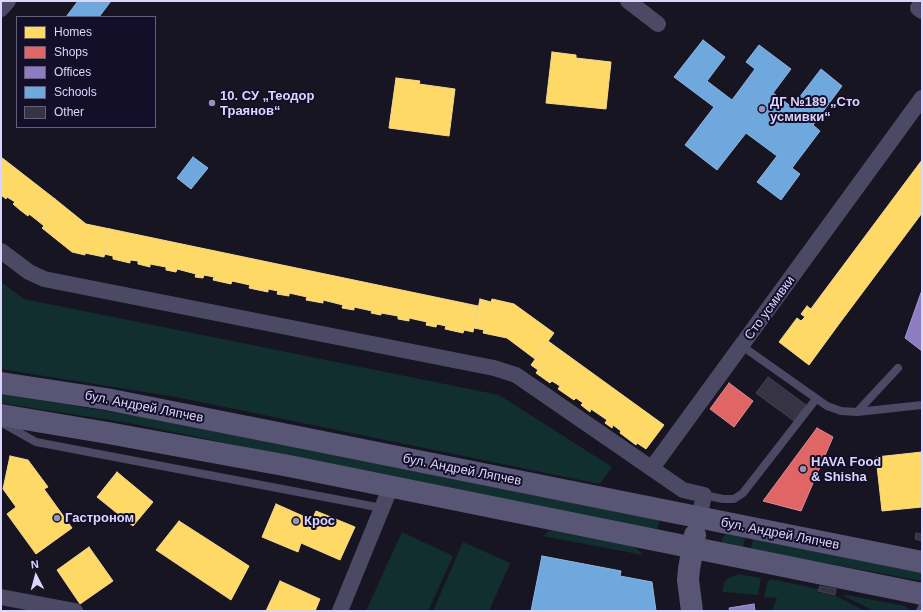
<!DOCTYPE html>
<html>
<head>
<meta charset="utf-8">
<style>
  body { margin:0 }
  #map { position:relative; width:923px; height:612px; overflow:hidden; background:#181522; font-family:Arial,sans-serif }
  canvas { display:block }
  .frame { position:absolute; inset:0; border:2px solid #dcd6ff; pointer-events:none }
  .legend { position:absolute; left:16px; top:16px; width:140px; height:112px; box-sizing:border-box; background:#140f28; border:1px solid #645f7e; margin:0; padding:5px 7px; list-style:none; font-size:12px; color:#dcd6ff }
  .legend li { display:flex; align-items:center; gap:8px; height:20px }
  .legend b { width:20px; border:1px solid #645f7e }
  .north { position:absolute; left:16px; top:556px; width:40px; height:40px; -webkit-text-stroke:3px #140f28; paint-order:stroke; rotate:354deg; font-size:11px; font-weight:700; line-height:16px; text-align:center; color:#dcd6ff }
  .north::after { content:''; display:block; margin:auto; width:14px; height:18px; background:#dcd6ff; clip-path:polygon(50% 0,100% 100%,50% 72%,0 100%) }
</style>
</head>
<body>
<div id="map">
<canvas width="923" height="612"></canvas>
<div class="frame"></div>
<ul class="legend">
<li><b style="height:11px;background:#ffd966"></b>Homes</li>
<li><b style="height:11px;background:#e06666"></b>Shops</li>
<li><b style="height:11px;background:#8e7cc3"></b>Offices</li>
<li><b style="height:11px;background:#6fa8dc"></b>Schools</li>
<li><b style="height:11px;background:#363344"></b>Other</li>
</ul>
<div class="north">N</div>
</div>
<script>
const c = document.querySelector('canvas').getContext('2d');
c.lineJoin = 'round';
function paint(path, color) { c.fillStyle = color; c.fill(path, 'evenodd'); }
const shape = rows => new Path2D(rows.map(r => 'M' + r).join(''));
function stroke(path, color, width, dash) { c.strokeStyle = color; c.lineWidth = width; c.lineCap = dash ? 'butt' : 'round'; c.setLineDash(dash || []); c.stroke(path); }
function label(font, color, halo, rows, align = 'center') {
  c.font = font + ' Arial,sans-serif'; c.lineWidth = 4; c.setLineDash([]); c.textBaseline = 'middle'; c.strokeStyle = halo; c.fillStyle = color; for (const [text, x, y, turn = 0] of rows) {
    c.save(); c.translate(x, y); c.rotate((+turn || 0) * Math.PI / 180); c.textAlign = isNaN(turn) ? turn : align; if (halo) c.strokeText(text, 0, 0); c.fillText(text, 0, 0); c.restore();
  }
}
const green = shape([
  [1,282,24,299,499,395,612,467,600,484,176,397,1,369],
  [1,394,131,415,659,520,657,531,129,423,1,403],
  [549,531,553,531,632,546,636,548,643,555,543,536],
  [402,532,453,556,428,611,366,611],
  [726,534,745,538,743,547,724,543,722,541,722,538],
  [753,539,922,573,922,581,751,549],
  [463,542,510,563,489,611,433,611],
  [738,574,761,578,758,595,725,592,722,593,724,583,727,579],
  [771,579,818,589,818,592,836,596,865,611,772,611,777,598,764,597,768,581],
  [847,595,905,606,908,608,909,611,874,611,844,596]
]);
const homes = shape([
  [552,52,576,55,576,58,611,62,606,109,546,103,552,52],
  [396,78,420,81,419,84,455,89,449,136,389,128,396,78],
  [1,157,55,199,38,221,29,214,28,216,20,210,13,204,15,202,7,197,6,199,1,195,1,157],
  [922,160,922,213,839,324,813,306,922,160],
  [55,199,86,224,110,229,104,257,85,253,85,255,72,252,42,228,44,226,38,221,55,199],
  [110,229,478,306,473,332,464,330,463,333,445,329,446,326,437,324,436,327,426,325,427,322,409,318,409,321,398,319,398,316,381,313,381,315,371,313,372,311,354,307,354,310,342,308,343,305,323,300,323,303,306,300,307,297,289,293,289,296,277,294,278,291,268,289,268,292,249,288,250,285,232,281,231,284,213,280,214,277,204,275,203,278,195,277,196,274,177,269,176,272,166,270,166,267,150,264,150,267,138,264,138,261,130,260,130,263,113,259,113,256,104,254,110,229],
  [480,299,491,302,492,299,514,304,554,333,535,359,507,338,483,333,484,330,474,328,480,299],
  [807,306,811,309,813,306,839,324,809,365,779,342,797,318,801,321,805,317,801,314,807,306],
  [548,341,664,425,646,449,637,443,636,445,620,433,621,431,613,425,612,428,605,423,607,420,591,409,590,412,581,405,583,403,576,398,574,400,558,389,560,386,552,381,550,383,536,373,538,370,531,365,548,341],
  [922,452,922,507,882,511,876,457,922,452],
  [10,456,28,460,48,487,44,489,72,528,36,554,7,514,16,507,3,489,10,456],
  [117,472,153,502,133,526,97,497,117,472],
  [276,504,312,520,316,511,355,527,340,560,301,543,298,552,262,537,276,504],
  [179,521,249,566,231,600,156,550,179,521],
  [89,547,113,581,80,604,57,570,89,547],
  [280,581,320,599,315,611,266,611,280,581]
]);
const shops = shape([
  [729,383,753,401,734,427,710,409,729,383],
  [817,428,833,437,801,511,763,501,817,428]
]);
const offices = shape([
  [922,290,922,351,905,338,922,290],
  [754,604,755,611,730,611,729,608,754,604]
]);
const schools = shape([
  [78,1,111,1,99,17,66,17,78,1],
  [703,40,725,57,707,81,732,100,755,69,746,62,759,45,791,69,773,93,792,107,821,69,842,86,813,125,820,131,792,168,800,174,781,200,757,182,777,156,746,133,717,170,685,145,714,107,674,77,703,40],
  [193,157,208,168,191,189,177,178,193,157],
  [542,556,621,571,620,576,652,582,656,611,531,611,542,556]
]);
const building = shape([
  [768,377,806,405,794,421,756,393,768,377],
  [916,533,922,534,922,541,915,539,916,533],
  [820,586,836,589,835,595,818,591,820,586]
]);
const lane = shape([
  [742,346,827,406,841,411,857,412,922,405],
  [857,412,898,368],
  [2,423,36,442,382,508],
  [704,495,723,499,734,499,743,493,816,399],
  [920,611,922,607]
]);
const street = shape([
  [628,1,658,24],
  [922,4,918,8,922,11],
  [1,9,8,1],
  [1,251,29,272,44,279,494,368,516,375,683,490,704,495,699,518],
  [652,468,922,98],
  [1,597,75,611],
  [340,611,391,486]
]);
const secondary = shape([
  [1,383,106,399,298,437,922,562],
  [1,415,108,433,289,466,922,594],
  [692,611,688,580,689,569,695,535]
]);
const markers = [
  [212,103,4,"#9792b2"],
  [762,109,4,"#9792b2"],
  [803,469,4,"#9792b2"],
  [57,518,4,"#9792b2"],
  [296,521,4,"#9792b2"]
];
const poiNames = [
  ["10. СУ „Теодор",220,96],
  ["Траянов“",220,111],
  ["ДГ №189 „Сто",770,102],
  ["усмивки“",770,117],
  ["HAVA Food",811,462],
  ["& Shisha",811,477],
  ["Гастроном",65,518],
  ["Крос",304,521]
];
const streetNames = [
  ["Сто усмивки",770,308,-54],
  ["бул. Андрей Ляпчев",144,407,11],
  ["бул. Андрей Ляпчев",462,470,11],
  ["бул. Андрей Ляпчев",780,534,11]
];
paint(green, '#122f30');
paint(homes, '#ffd966');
stroke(homes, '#f4d894', 1);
paint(shops, '#e06666');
stroke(shops, '#df8894', 1);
paint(offices, '#8e7cc3');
stroke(offices, '#a597d5', 1);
paint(schools, '#6fa8dc');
stroke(schools, '#90b6e6', 1);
paint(building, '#363344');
stroke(building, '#454056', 1);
stroke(lane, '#4b4963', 8);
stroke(street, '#4b4963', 16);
stroke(secondary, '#595675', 22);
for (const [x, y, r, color] of markers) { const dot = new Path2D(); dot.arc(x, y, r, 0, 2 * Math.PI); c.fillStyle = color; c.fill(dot); stroke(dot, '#140f28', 1.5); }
label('bold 13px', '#dcd6ff', '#140f28', poiNames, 'left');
label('13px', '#dcd6ff', '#140f28', streetNames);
</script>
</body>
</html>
